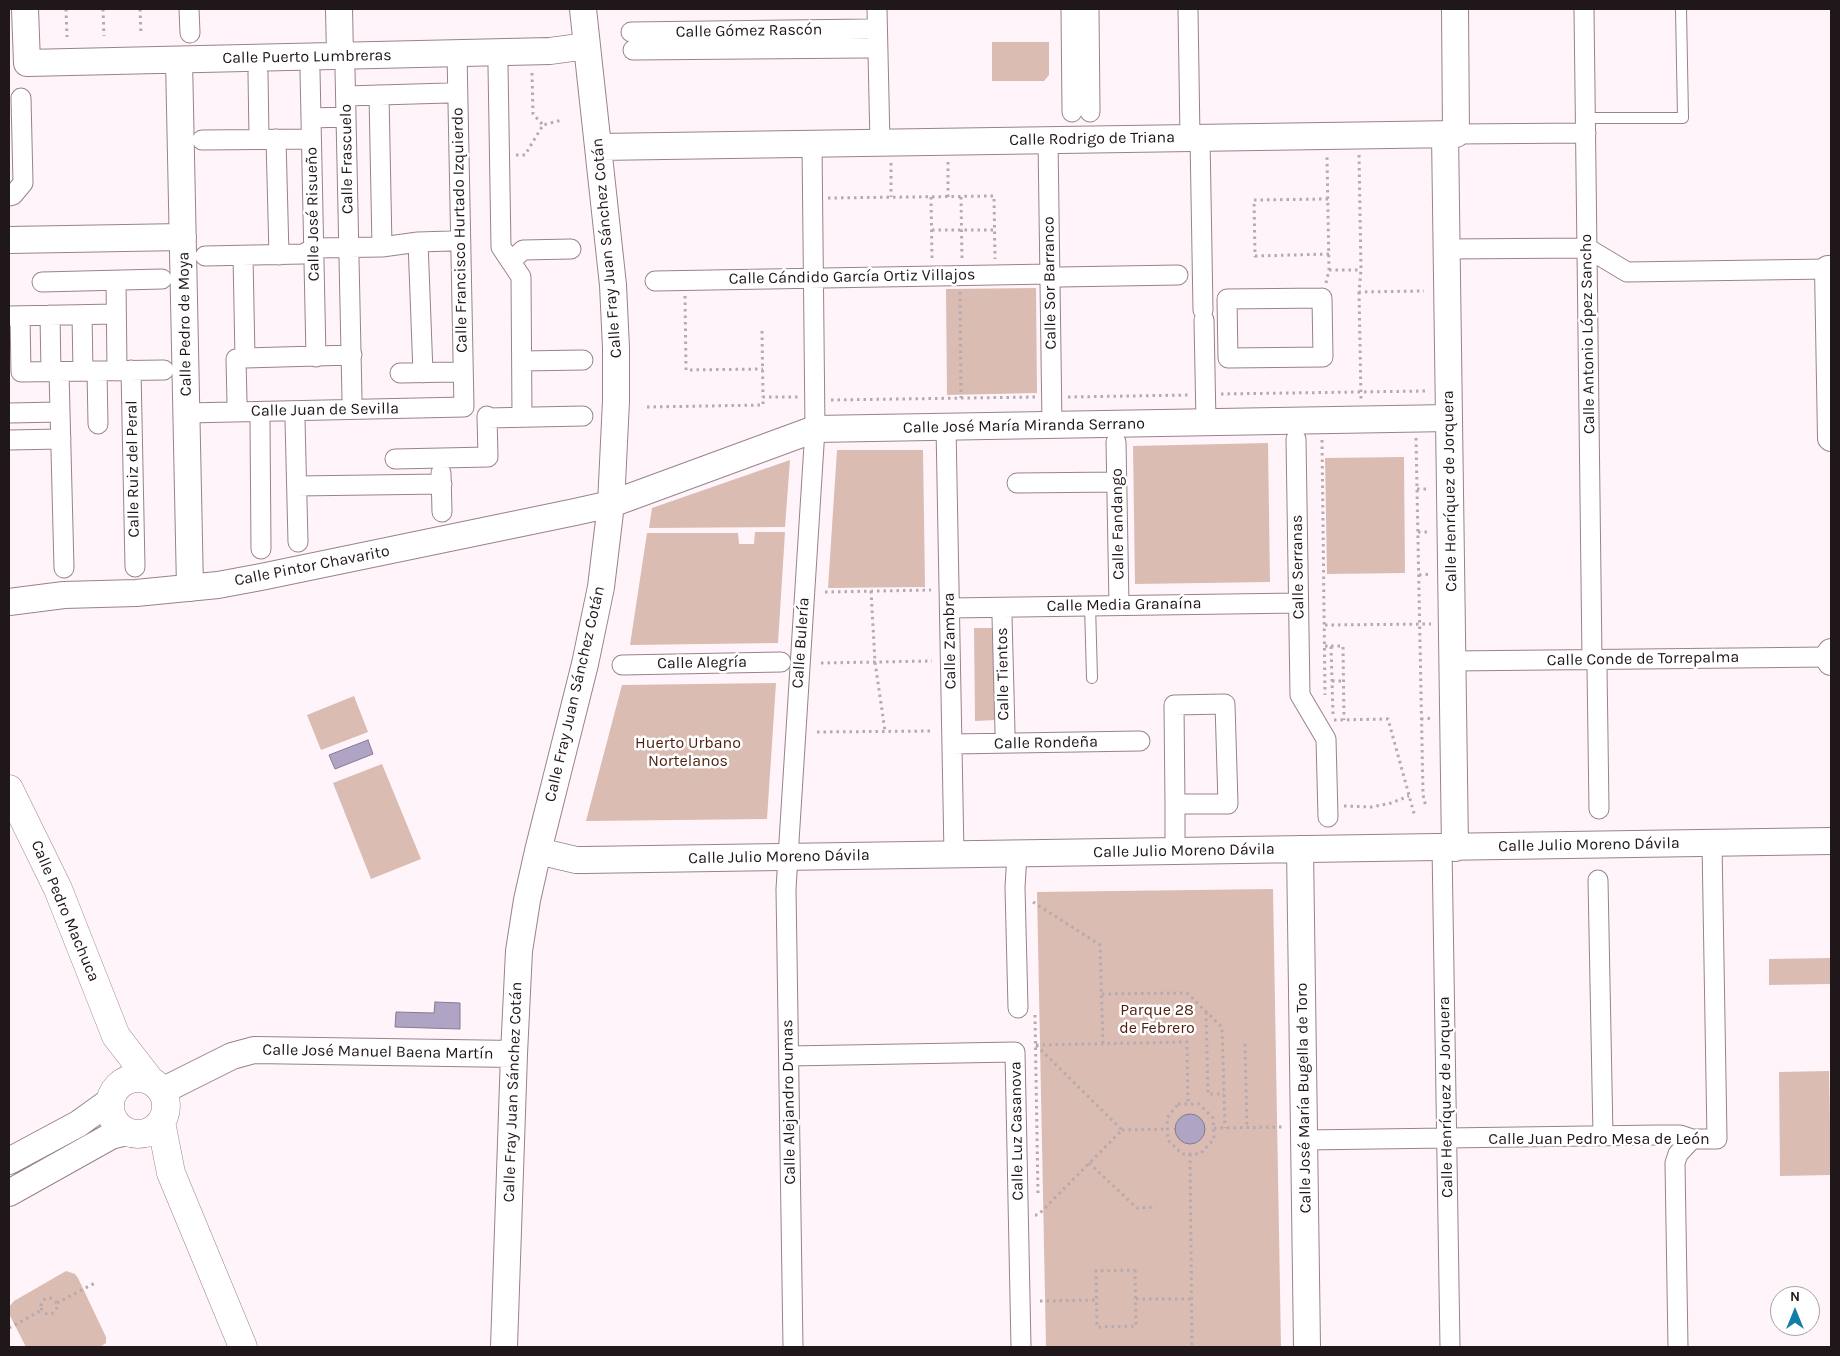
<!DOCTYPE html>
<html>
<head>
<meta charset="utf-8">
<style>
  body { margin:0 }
  #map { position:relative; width:1840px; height:1356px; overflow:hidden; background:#fff4f9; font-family:Karla,sans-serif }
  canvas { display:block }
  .frame { position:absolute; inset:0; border:10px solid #20171b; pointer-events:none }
  .north { position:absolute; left:1770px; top:1286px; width:50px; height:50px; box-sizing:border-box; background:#fff; border:1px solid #a6a2a4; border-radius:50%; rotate:0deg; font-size:14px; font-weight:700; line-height:20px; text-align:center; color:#20171b }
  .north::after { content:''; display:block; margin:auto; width:18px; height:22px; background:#107ea7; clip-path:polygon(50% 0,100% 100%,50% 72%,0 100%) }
</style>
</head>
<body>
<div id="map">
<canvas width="1840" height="1356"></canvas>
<div class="frame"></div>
<div class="north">N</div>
</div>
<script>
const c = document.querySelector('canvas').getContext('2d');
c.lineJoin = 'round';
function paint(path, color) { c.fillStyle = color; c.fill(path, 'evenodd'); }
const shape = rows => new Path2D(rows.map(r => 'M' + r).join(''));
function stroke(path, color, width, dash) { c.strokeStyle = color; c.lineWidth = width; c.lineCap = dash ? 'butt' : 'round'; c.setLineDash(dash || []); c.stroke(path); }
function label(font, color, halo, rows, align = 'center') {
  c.font = font + ' Karla,sans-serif'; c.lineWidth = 5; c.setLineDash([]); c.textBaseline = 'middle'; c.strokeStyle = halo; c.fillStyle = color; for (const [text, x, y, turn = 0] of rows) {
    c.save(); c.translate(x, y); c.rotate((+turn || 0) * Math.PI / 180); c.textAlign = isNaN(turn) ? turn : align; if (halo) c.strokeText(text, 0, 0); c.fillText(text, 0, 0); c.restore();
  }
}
const green = shape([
  [992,42,1049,42,1049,75,1044,81,992,81],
  [1036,288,1037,393,947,395,946,289],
  [1268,443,1270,582,1135,584,1133,446],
  [837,450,923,450,925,587,828,588],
  [1404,457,1405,573,1327,574,1325,458],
  [790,460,785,527,649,528,652,508],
  [755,532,785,532,778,643,630,645,647,533,738,533,739,544,754,544],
  [974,628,995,628,997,720,975,721],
  [776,683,767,819,586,821,622,685],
  [354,696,368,732,321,750,307,715],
  [382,764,421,859,371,879,333,783],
  [1273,889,1281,1347,1046,1347,1037,892],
  [1831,958,1831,984,1769,985,1769,959],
  [1829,1071,1831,1175,1780,1176,1779,1072],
  [66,1271,75,1274,78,1278,106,1337,106,1343,100,1347,26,1347,9,1314,9,1307,14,1301]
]);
const water = shape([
  [368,740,373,754,335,769,329,755,368,740],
  [435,1002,460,1003,460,1029,395,1027,396,1012,434,1013,435,1002],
  '1175 1129a15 15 0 1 1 30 0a15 15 0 1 1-30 0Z'
]);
const path = shape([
  [66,9,67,37],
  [103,9,104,36],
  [140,9,141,35],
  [532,73,533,114,543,125],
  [516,155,525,155,543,125,562,120],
  [1359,155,1361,270,1359,292,1424,291],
  [948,162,948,197],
  [891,163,891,197],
  [931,197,932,259],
  [961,197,962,259],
  [828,198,994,196,995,259],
  [1328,199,1254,200,1255,256,1329,254],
  [932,230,994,230],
  [1329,270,1361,270],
  [1326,283,1329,270,1327,157],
  [960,292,961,398],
  [1359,292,1361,399],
  [685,296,686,370,763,369],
  [762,331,763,397],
  [1221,394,1426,391],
  [1068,397,1189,395],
  [831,400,1035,397],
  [647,407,763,405,763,397,798,397],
  [1416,438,1423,795,1426,807],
  [1322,440,1325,695],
  [1417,489,1428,489],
  [1418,532,1429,532],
  [1419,575,1430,574],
  [871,591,875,662,885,731],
  [825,592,931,590],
  [1325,625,1431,624],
  [1325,646,1331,646,1333,714],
  [1331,646,1343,646,1344,720],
  [821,663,932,661],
  [1332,681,1343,681],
  [1421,719,1433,718],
  [1334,720,1388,719,1415,817],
  [817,732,934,731],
  [1344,806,1372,807,1391,803,1409,796],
  [1033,902,1100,945,1103,1043],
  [1102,994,1187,993,1222,1027,1225,1128],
  [1206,1012,1208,1094,1224,1094],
  [1035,1015,1038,1194],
  [1245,1044,1247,1128],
  [1036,1045,1187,1042,1188,1104],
  [1178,1104,1199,1104,1213,1118,1214,1139,1200,1154,1182,1154,1168,1140,1167,1118,1178,1104],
  [1214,1128,1282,1127],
  [1122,1130,1167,1129],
  [1190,1154,1192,1347],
  [1089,1163,1137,1208,1156,1207],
  [1035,1215,1038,1215,1122,1130,1036,1045],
  [1135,1270,1136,1326,1097,1327,1096,1271,1135,1270],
  '41 1306a8 8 0 1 1 16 0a8 8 0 1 1-16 0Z',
  [1136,1299,1191,1299],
  [1040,1301,1096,1300],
  [57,1303,95,1283],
  [9,1328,42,1310]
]);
const lane = shape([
  [1585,118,1683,118,1681,9],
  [1090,605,1092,678]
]);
const street = shape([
  [189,9,190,33],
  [877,9,880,143],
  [1071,9,1072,112],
  [1089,9,1090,112],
  [1188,9,1190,138],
  [1584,9,1592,659],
  [631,32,867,29],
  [633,50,867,48],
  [498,66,501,247,521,277,522,417],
  [345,70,352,399],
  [310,71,316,357],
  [258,73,259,139],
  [379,95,382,247],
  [346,96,448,93],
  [311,118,346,117],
  [1456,134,1586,133],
  [1200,138,1203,310],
  [276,139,279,255],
  [202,140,311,139],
  [1048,140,1052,425],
  [9,196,13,195,23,183,21,98],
  [418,242,423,373],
  [1447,249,1587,248,1627,272,1828,269],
  [205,256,303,254,314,248,382,247,418,242,451,241],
  [511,261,523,250,571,249],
  [1060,277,1178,275],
  [116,281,117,371],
  [655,281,1050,274],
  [42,282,162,279],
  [1322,298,1323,357,1228,358,1227,299,1322,298],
  [50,315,51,372],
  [82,315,83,371],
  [9,316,116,314],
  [20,316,21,372,164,370],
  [1204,320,1206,422],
  [245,358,352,355],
  [522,361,583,360],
  [131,370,135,567],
  [97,371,98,424],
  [59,372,64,568],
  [400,373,454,372],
  [237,402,236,359,245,358,243,256],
  [9,413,60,412],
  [187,413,464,407,457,53],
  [487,418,583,416],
  [295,420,298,542],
  [260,421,261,549],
  [946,427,954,854],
  [1296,439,1300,695,1326,739,1328,817],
  [9,440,61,439],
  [1116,442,1119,605],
  [395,459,488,457,487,416],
  [441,473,442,512],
  [1017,483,1117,482],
  [297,486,442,484],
  [950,608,1298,603],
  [1002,616,1005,732],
  [1453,661,1828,657],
  [622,665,781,662],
  [1597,667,1599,809],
  [952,744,1140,741],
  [1175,804,1228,804,1225,704,1174,705,1175,804,1175,851],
  [1442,847,1450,1347],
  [1017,854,1015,887,1018,1008],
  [1598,880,1603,1136],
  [789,1056,1015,1052,1021,1347],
  [1305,1140,1659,1135,1680,1135,1692,1139,1717,1139,1712,843],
  [793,1347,786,889,815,429,812,144],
  [1678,1347,1675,1163,1678,1154,1692,1139]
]);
const secondary = shape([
  [25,9,27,63,550,51,587,46],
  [339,9,340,56],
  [179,60,190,588],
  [1445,134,1455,848],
  [599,147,1456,134,1455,9],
  [9,240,183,237],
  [1831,269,1828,269,1831,438],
  [9,602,64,595,136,593,218,585,261,577,575,512,611,504,815,429,1449,418],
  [1831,652,1828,657,1831,662],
  [1300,849,1307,1347],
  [538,851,576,860,584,860,1831,841],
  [162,1091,232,1056,254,1050,514,1054],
  [9,1161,78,1124,110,1101],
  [9,1193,111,1136,127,1132],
  [504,1347,514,1054,519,951,527,900,538,851,585,664,601,587,611,504,616,401,616,348,613,285,583,9]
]);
const primary = shape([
  [9,789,58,889,116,1036,150,1080],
  '110 1106a28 28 0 1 1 56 0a28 28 0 1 1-56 0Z',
  [161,1122,171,1173,243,1347]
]);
const streetNames = [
  ["Calle Gómez Rascón",749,31,-1],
  ["Calle Puerto Lumbreras",307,57,-1],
  ["Calle Rodrigo de Triana",1092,139,-1],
  ["Calle Frascuelo",347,159,-91],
  ["Calle José Risueño",313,214,-91],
  ["Calle Francisco Hurtado Izquierdo",460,230,-91],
  ["Calle Fray Juan Sánchez Cotán",607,248,-95],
  ["Calle Cándido García Ortiz Villajos",852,277,-1],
  ["Calle Sor Barranco",1050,283,-91],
  ["Calle Pedro de Moya",185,324,-91],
  ["Calle Antonio López Sancho",1588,334,-91],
  ["Calle Juan de Sevilla",325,410,-1],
  ["Calle José María Miranda Serrano",1024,426,-1],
  ["Calle Ruiz del Peral",133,469,-91],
  ["Calle Henríquez de Jorquera",1450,491,-91],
  ["Calle Fandango",1118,524,-91],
  ["Calle Pintor Chavarito",312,566,-11],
  ["Calle Serranas",1298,567,-91],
  ["Calle Media Granaína",1124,605,-1],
  ["Calle Zambra",950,641,-91],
  ["Calle Bulería",801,643,-86],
  ["Calle Conde de Torrepalma",1643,659,-1],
  ["Calle Alegría",702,663,-1],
  ["Calle Tientos",1003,674,-91],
  ["Calle Fray Juan Sánchez Cotán",575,694,-77],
  ["Calle Rondeña",1046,743,-1],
  ["Calle Julio Moreno Dávila",1589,845,-1],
  ["Calle Julio Moreno Dávila",1184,851,-1],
  ["Calle Julio Moreno Dávila",779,857,-1],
  ["Calle Pedro Machuca",65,911,67],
  ["Calle José Manuel Baena Martín",378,1052,1],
  ["Calle Fray Juan Sánchez Cotán",513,1092,-88],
  ["Calle Henríquez de Jorquera",1446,1097,-91],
  ["Calle José María Bugella de Toro",1304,1098,-91],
  ["Calle Alejandro Dumas",789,1102,-91],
  ["Calle Luz Casanova",1017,1131,-91],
  ["Calle Juan Pedro Mesa de León",1599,1139]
];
const parkNames = [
  ["Huerto Urbano",688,743],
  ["Nortelanos",688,761],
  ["Parque 28",1157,1010],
  ["de Febrero",1157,1028]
];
paint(green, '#dabcb3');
paint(water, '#b0a4c5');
stroke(water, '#857a92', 1);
stroke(lane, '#99828c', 12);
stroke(street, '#99828c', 21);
stroke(secondary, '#99828c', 28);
stroke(primary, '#99828c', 29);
stroke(path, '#b5aaaf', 3, [2.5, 4]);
stroke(lane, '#fff', 10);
stroke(street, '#fff', 19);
stroke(secondary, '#fff', 26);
stroke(primary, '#fff', 28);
label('16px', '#20171b', '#fff', streetNames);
label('16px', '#4e1c0e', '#fff', parkNames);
</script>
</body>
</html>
